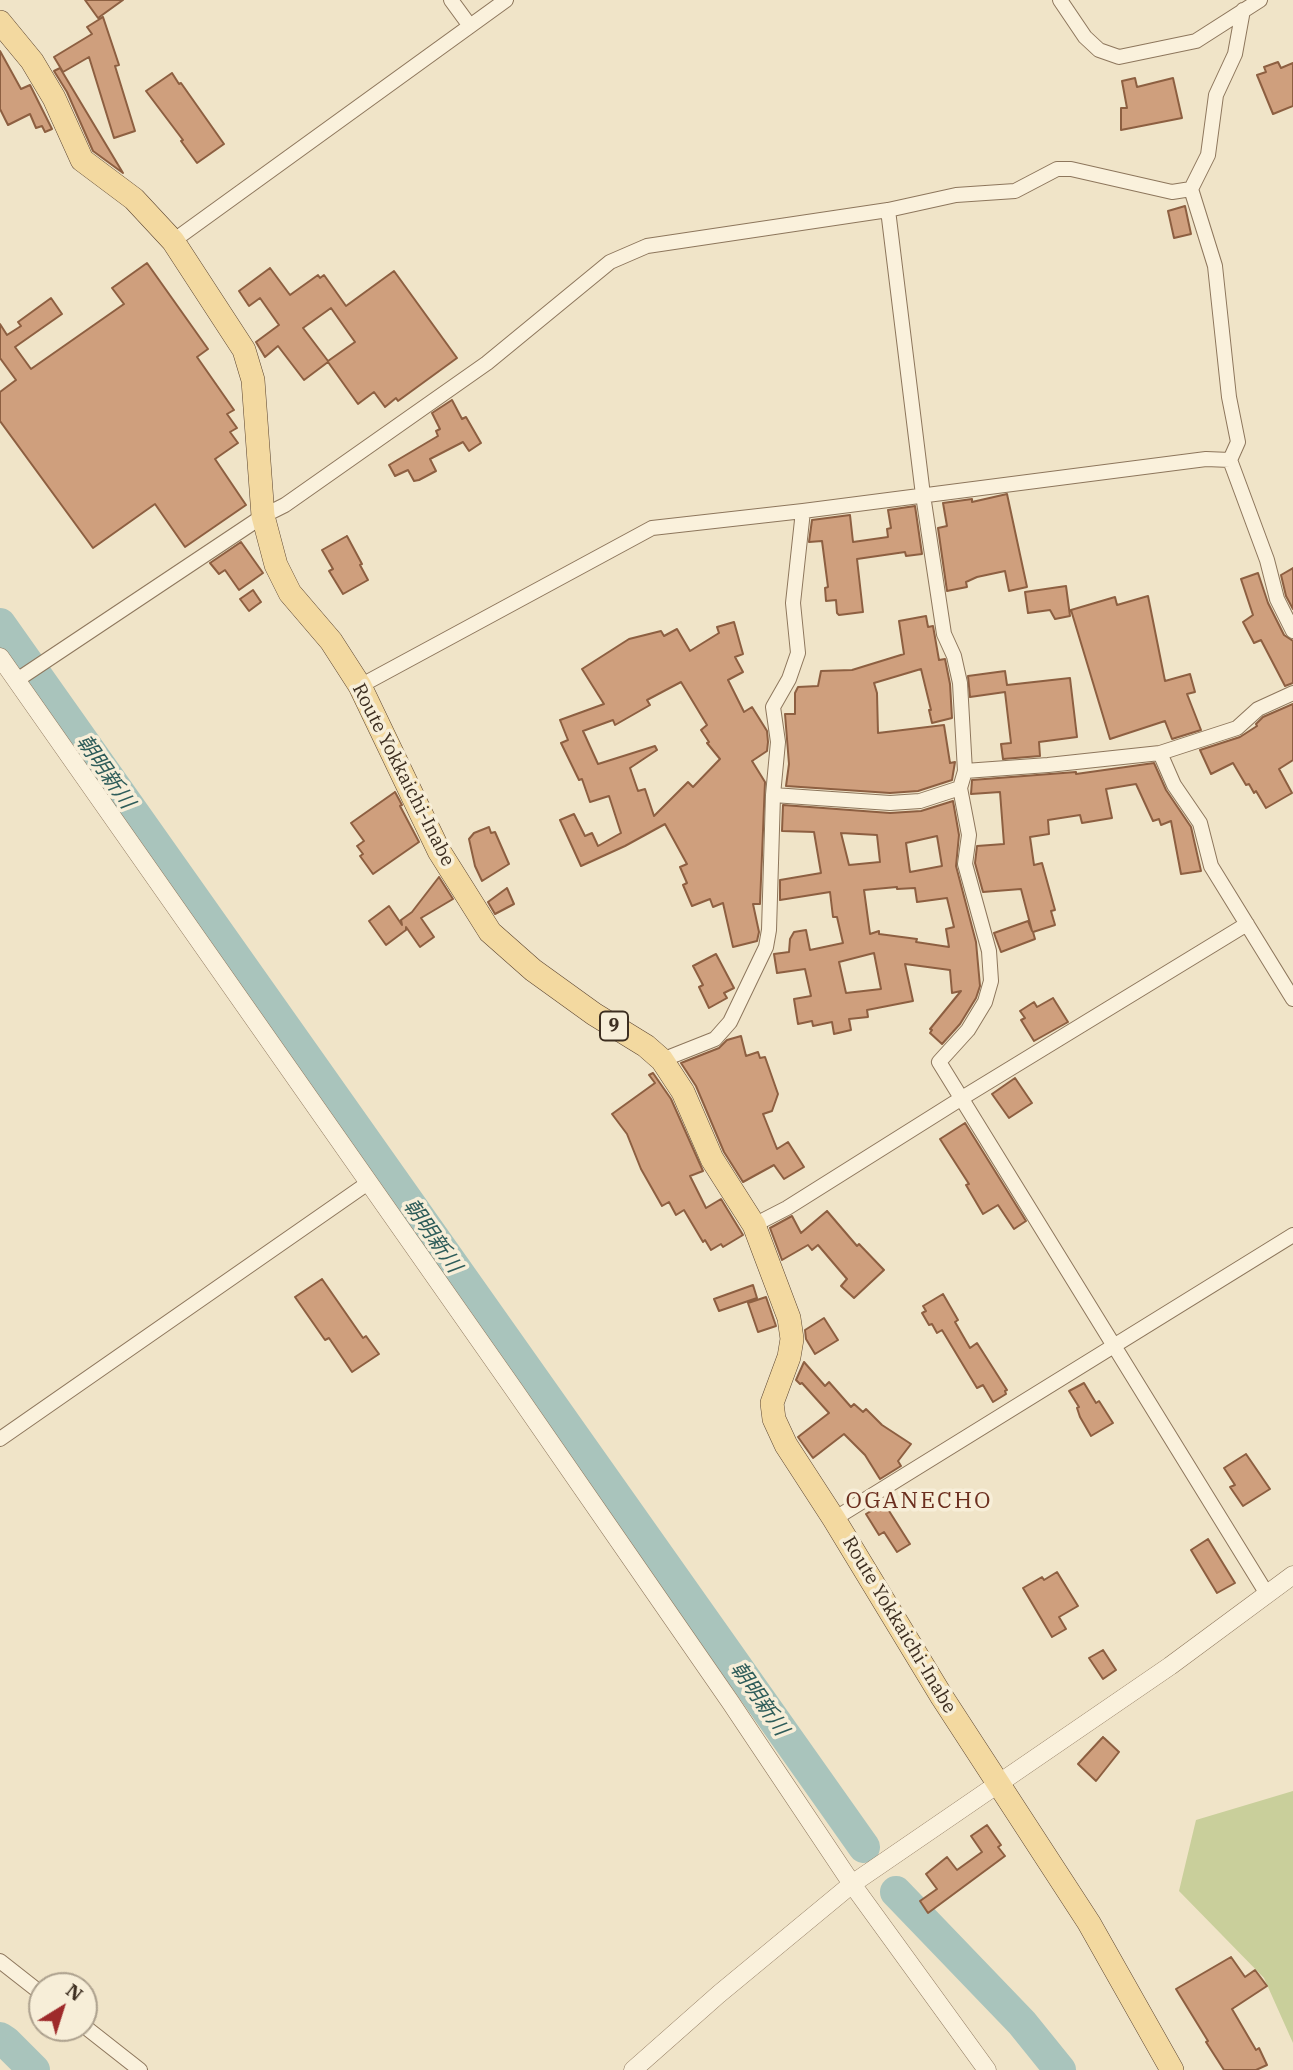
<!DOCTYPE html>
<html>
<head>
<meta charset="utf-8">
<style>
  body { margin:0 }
  #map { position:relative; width:1293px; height:2070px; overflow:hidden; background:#f0e4c8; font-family:"IBM Plex Serif",serif }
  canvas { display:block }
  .north { position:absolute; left:28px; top:1972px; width:70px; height:70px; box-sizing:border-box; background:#f7eed8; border:2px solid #ada18e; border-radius:50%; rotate:38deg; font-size:19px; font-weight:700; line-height:28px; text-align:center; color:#3d2e20 }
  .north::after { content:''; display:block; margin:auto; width:24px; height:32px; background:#9e2a2b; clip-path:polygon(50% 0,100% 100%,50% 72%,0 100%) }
</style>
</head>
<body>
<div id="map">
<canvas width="1293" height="2070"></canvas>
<div class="north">N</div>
</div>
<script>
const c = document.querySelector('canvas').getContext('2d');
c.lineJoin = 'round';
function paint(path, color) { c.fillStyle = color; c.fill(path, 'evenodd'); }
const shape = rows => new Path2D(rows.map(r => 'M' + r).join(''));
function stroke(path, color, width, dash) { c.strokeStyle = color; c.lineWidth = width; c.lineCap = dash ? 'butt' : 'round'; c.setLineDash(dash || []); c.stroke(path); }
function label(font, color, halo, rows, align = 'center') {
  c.font = font + ' "IBM Plex Serif","Noto Sans JP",serif'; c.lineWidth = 7; c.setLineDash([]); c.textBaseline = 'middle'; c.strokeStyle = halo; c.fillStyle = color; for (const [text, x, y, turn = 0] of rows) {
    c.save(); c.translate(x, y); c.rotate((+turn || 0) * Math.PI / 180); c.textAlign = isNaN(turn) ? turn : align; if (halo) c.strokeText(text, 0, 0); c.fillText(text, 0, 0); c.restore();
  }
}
const green = shape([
  [1293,1791,1293,2043,1264,1978,1179,1891,1196,1820]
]);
const river = shape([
  [0,624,864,1847],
  [896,1892,1022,2023,1060,2070],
  [0,2038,6,2042,34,2070]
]);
const building = shape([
  [85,0,123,0,98,18,85,0],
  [103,17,119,65,115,66,135,131,114,138,89,57,63,72,54,57,92,34,87,27,103,17],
  [0,51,21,89,30,85,52,129,45,132,42,126,36,128,30,114,8,125,0,109,0,51],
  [1278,62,1281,68,1293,63,1293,106,1273,114,1257,75,1266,72,1264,67,1278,62],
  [60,68,123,173,93,151,67,92,54,71,60,68],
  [172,73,179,84,181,83,224,144,197,163,181,141,183,140,146,91,172,73],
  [1135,78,1137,87,1173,78,1182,118,1121,130,1121,108,1127,108,1122,81,1135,78],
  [1185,206,1191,234,1174,238,1168,211,1185,206],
  [147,263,208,349,197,357,234,410,227,414,237,428,230,432,238,443,215,459,246,505,185,547,155,504,93,548,0,421,0,392,16,380,0,358,0,324,7,335,21,326,18,322,51,298,62,314,15,347,31,369,124,304,112,288,147,263],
  [270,268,290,295,318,275,320,278,324,275,346,306,394,271,457,358,398,401,396,398,385,407,374,392,358,404,328,362,304,380,278,346,265,357,256,342,279,325,260,298,249,306,239,291,270,268],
  [331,308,355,342,328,361,303,328,331,308],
  [452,400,462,419,466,417,481,443,469,451,463,442,430,459,436,471,419,480,414,481,408,470,395,476,389,465,438,436,436,431,440,429,432,413,452,400],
  [1007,494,1027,587,1009,591,1005,571,977,577,966,582,967,587,947,591,938,528,947,526,943,503,972,499,972,502,1007,494],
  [915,506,922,554,906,556,905,552,857,559,863,612,839,615,837,613,836,600,826,601,825,588,828,587,822,541,809,542,812,520,850,515,853,542,888,537,887,529,891,528,888,510,915,506],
  [347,536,362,564,360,565,368,580,343,594,329,571,333,569,322,550,347,536],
  [241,542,263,573,239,590,225,570,219,574,210,563,241,542],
  [1293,568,1293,609,1286,596,1281,575,1293,568],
  [1258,573,1268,603,1284,635,1293,641,1293,683,1285,686,1261,640,1254,643,1243,622,1253,615,1241,579,1258,573],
  [1066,586,1070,616,1055,619,1050,610,1028,613,1025,592,1066,586],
  [253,590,261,602,249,611,240,599,253,590],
  [1148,596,1165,681,1190,674,1195,692,1187,694,1201,730,1172,739,1165,721,1110,739,1071,610,1115,597,1117,605,1148,596],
  [926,616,928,627,933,626,939,660,945,659,950,684,952,718,932,723,929,710,931,710,921,669,874,683,877,693,878,733,944,725,950,763,955,762,952,780,918,791,890,793,786,786,789,764,785,714,795,714,795,693,798,687,818,686,821,671,852,670,904,654,899,621,926,616],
  [734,622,743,654,735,657,743,672,728,680,744,712,752,707,767,731,768,742,767,751,752,761,765,782,760,904,753,904,759,932,757,941,733,947,723,903,713,907,710,899,692,906,683,885,687,883,680,867,687,864,665,824,625,846,581,866,560,820,574,814,585,836,592,833,598,846,621,833,609,796,590,802,582,779,579,780,561,743,568,740,560,720,604,704,582,669,629,639,661,631,664,636,677,629,690,651,719,633,717,627,734,622],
  [681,682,707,725,701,730,709,742,707,743,720,759,693,787,688,782,654,816,645,789,638,791,630,768,657,750,655,746,598,764,583,731,613,720,615,725,650,705,647,700,681,682],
  [1005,671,1007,685,1070,678,1077,737,1039,742,1040,756,1003,759,1001,744,1011,743,1005,692,970,697,968,676,1005,671],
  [1293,704,1293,760,1279,769,1292,793,1266,808,1256,791,1254,793,1249,784,1246,785,1233,763,1211,774,1200,750,1240,737,1257,726,1256,724,1263,717,1293,704],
  [1154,763,1166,790,1191,827,1201,871,1181,874,1171,821,1161,825,1159,819,1153,821,1136,784,1106,789,1112,818,1082,823,1080,815,1048,820,1049,834,1030,837,1034,865,1042,863,1055,910,1051,911,1055,925,1033,932,1035,939,1001,952,994,933,1028,921,1032,931,1021,889,983,892,975,863,977,846,1004,844,1000,792,971,794,972,780,1076,772,1076,774,1154,763],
  [395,792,402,805,400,806,419,842,373,874,360,856,363,854,357,846,364,841,351,823,395,792],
  [953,801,959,835,956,866,976,942,980,986,976,998,960,1024,942,1044,930,1033,932,1030,930,1029,961,991,952,993,950,970,905,964,913,1001,867,1010,868,1017,849,1019,851,1030,834,1034,832,1022,813,1026,812,1021,798,1024,794,999,811,996,805,969,777,973,774,954,789,952,790,939,794,932,806,930,810,950,843,943,837,917,833,917,830,892,780,900,780,880,821,873,814,832,782,831,783,805,890,813,921,811,953,801],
  [841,833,877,835,880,862,849,865,841,833],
  [937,836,942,866,910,872,906,843,937,836],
  [897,887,897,889,915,888,917,902,947,898,954,927,946,929,949,947,916,942,917,939,879,934,879,931,870,934,864,890,897,887],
  [874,953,881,989,846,993,839,962,874,953],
  [489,827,491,833,495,832,509,864,482,881,475,866,469,839,474,833,489,827],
  [439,877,453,899,421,918,434,937,420,947,406,927,406,930,386,945,369,921,389,906,402,925,401,920,412,912,439,877],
  [507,888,514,904,495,914,488,902,507,888],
  [716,954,734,988,724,993,727,998,709,1008,699,987,703,985,693,966,716,954],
  [1053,998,1068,1022,1034,1041,1021,1020,1025,1018,1020,1011,1034,1002,1037,1007,1053,998],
  [741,1036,746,1056,758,1052,760,1058,765,1057,778,1094,772,1111,763,1114,777,1149,788,1142,804,1167,784,1179,774,1165,743,1182,724,1152,696,1086,681,1063,719,1048,727,1040,741,1036],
  [653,1073,671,1099,703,1171,690,1176,706,1208,721,1199,743,1235,723,1247,721,1244,711,1250,705,1240,703,1242,684,1210,676,1215,669,1202,662,1206,641,1169,627,1134,612,1114,655,1083,649,1075,653,1073],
  [1015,1078,1032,1103,1009,1118,992,1094,1015,1078],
  [965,1123,1026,1221,1014,1229,998,1205,983,1214,966,1185,969,1184,940,1139,965,1123],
  [827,1211,857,1246,859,1244,884,1270,854,1298,841,1286,847,1279,818,1245,812,1250,808,1245,782,1260,770,1228,792,1216,801,1233,827,1211],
  [322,1279,363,1338,366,1336,379,1354,352,1372,329,1338,325,1340,295,1297,322,1279],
  [753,1285,757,1298,719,1311,714,1299,753,1285],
  [943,1294,958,1320,955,1322,970,1348,977,1343,1007,1390,1005,1391,1006,1394,993,1402,983,1385,977,1388,942,1330,937,1333,932,1324,929,1325,922,1313,926,1311,923,1306,943,1294],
  [766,1297,776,1326,758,1332,748,1303,766,1297],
  [824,1318,838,1340,815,1354,806,1339,805,1330,824,1318],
  [804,1362,825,1386,829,1382,851,1407,854,1404,863,1412,866,1409,882,1425,911,1444,898,1461,901,1466,880,1479,865,1455,844,1434,813,1458,798,1437,829,1413,802,1383,800,1384,796,1380,804,1362],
  [1084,1383,1096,1403,1099,1401,1113,1423,1091,1436,1080,1417,1077,1408,1079,1407,1069,1391,1084,1383],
  [1246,1454,1270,1489,1243,1506,1230,1487,1235,1485,1224,1468,1246,1454],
  [884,1503,910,1544,897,1552,884,1532,879,1535,866,1514,884,1503],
  [1208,1539,1235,1583,1217,1593,1191,1550,1208,1539],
  [1057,1572,1078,1606,1059,1617,1066,1629,1052,1637,1023,1588,1042,1577,1044,1580,1057,1572],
  [1103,1650,1116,1670,1103,1679,1089,1658,1103,1650],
  [1103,1737,1119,1752,1096,1781,1078,1764,1103,1737],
  [987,1825,1001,1845,998,1847,1005,1856,928,1913,920,1901,937,1889,926,1874,947,1857,957,1870,982,1852,971,1836,987,1825],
  [1231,1957,1245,1977,1255,1970,1267,1986,1232,2009,1256,2050,1259,2048,1267,2065,1256,2070,1224,2070,1206,2042,1208,2041,1176,1989,1231,1957]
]);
const minor = shape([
  [451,0,470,26],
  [1060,0,1085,37,1099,50,1119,57,1196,41,1260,0],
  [1243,10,1235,54,1216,95,1208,155,1191,189,1215,266,1229,397,1238,442,1230,460,1267,560,1277,599,1293,631],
  [888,210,923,495,944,634,954,656,960,683,965,771,960,788,969,835,965,864,989,951,991,981,985,1002,968,1030,939,1062,1267,1594],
  [173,241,506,0],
  [17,680,263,516,285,505,487,363,610,262,647,246,888,210,956,195,1015,191,1057,169,1071,169,1172,192,1191,189],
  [360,686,652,528,803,511,1206,459,1230,460],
  [1160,753,1174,785,1200,823,1211,866,1293,999],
  [965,771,1048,765,1160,753,1237,728,1258,709,1293,693],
  [773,795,890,803,920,801,960,788],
  [662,1060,715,1039,730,1022,766,947,769,930,773,795,778,742,773,707,789,679,798,653,793,603,803,511],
  [754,1225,787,1208,962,1098,1247,924],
  [0,1439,368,1183],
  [834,1519,1293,1235],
  [0,1961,42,1994],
  [84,2026,140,2070]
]);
const tertiary = shape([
  [0,657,515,1391,731,1703,852,1884,987,2070],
  [633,2070,719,1994,852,1884,1170,1666,1293,1575]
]);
const primary = shape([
  [0,22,32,61,54,98,82,160,134,199,173,241,244,350,253,380,263,516,276,565,290,593,331,641,360,686,439,851,490,932,533,970,594,1014,646,1046,662,1060,683,1092,712,1159,754,1225,789,1318,792,1339,789,1357,772,1403,774,1419,786,1445,834,1519,942,1697,1089,1923,1172,2070]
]);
const shields = [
  [614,1026,28]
];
const shieldNames = [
  ["9",614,1026]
];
const streetNames = [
  ["Route Yokkaichi-Inabe",403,775,63],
  ["Route Yokkaichi-Inabe",899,1625,59]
];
const waterNames = [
  ["朝明新川",105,772,55],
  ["朝明新川",432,1236,55],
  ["朝明新川",759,1699,55]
];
const quarterNames = [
  ["OGANECHO",919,1501]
];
paint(green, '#c9cf9b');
stroke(river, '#a9c4bc', 32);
paint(building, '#cf9f7d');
stroke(building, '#8d5f41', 2);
stroke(minor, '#8d765c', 16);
stroke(tertiary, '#8d765c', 19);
stroke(primary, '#5b4430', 24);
stroke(minor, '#faf1dc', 14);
stroke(tertiary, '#faf1dc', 18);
stroke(primary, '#f3d9a0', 23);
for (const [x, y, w] of shields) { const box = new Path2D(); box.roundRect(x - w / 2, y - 14.5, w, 29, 5); c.fillStyle = '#f7eed8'; c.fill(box); stroke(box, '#3d2e20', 2); }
label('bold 18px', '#3d2e20', null, shieldNames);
label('19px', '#3d2e20', '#f7eed8', streetNames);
label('italic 21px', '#2f5d5a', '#f7eed8', waterNames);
c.letterSpacing = '2px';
label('23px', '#6b2e1e', '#f7eed8', quarterNames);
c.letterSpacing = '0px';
</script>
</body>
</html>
